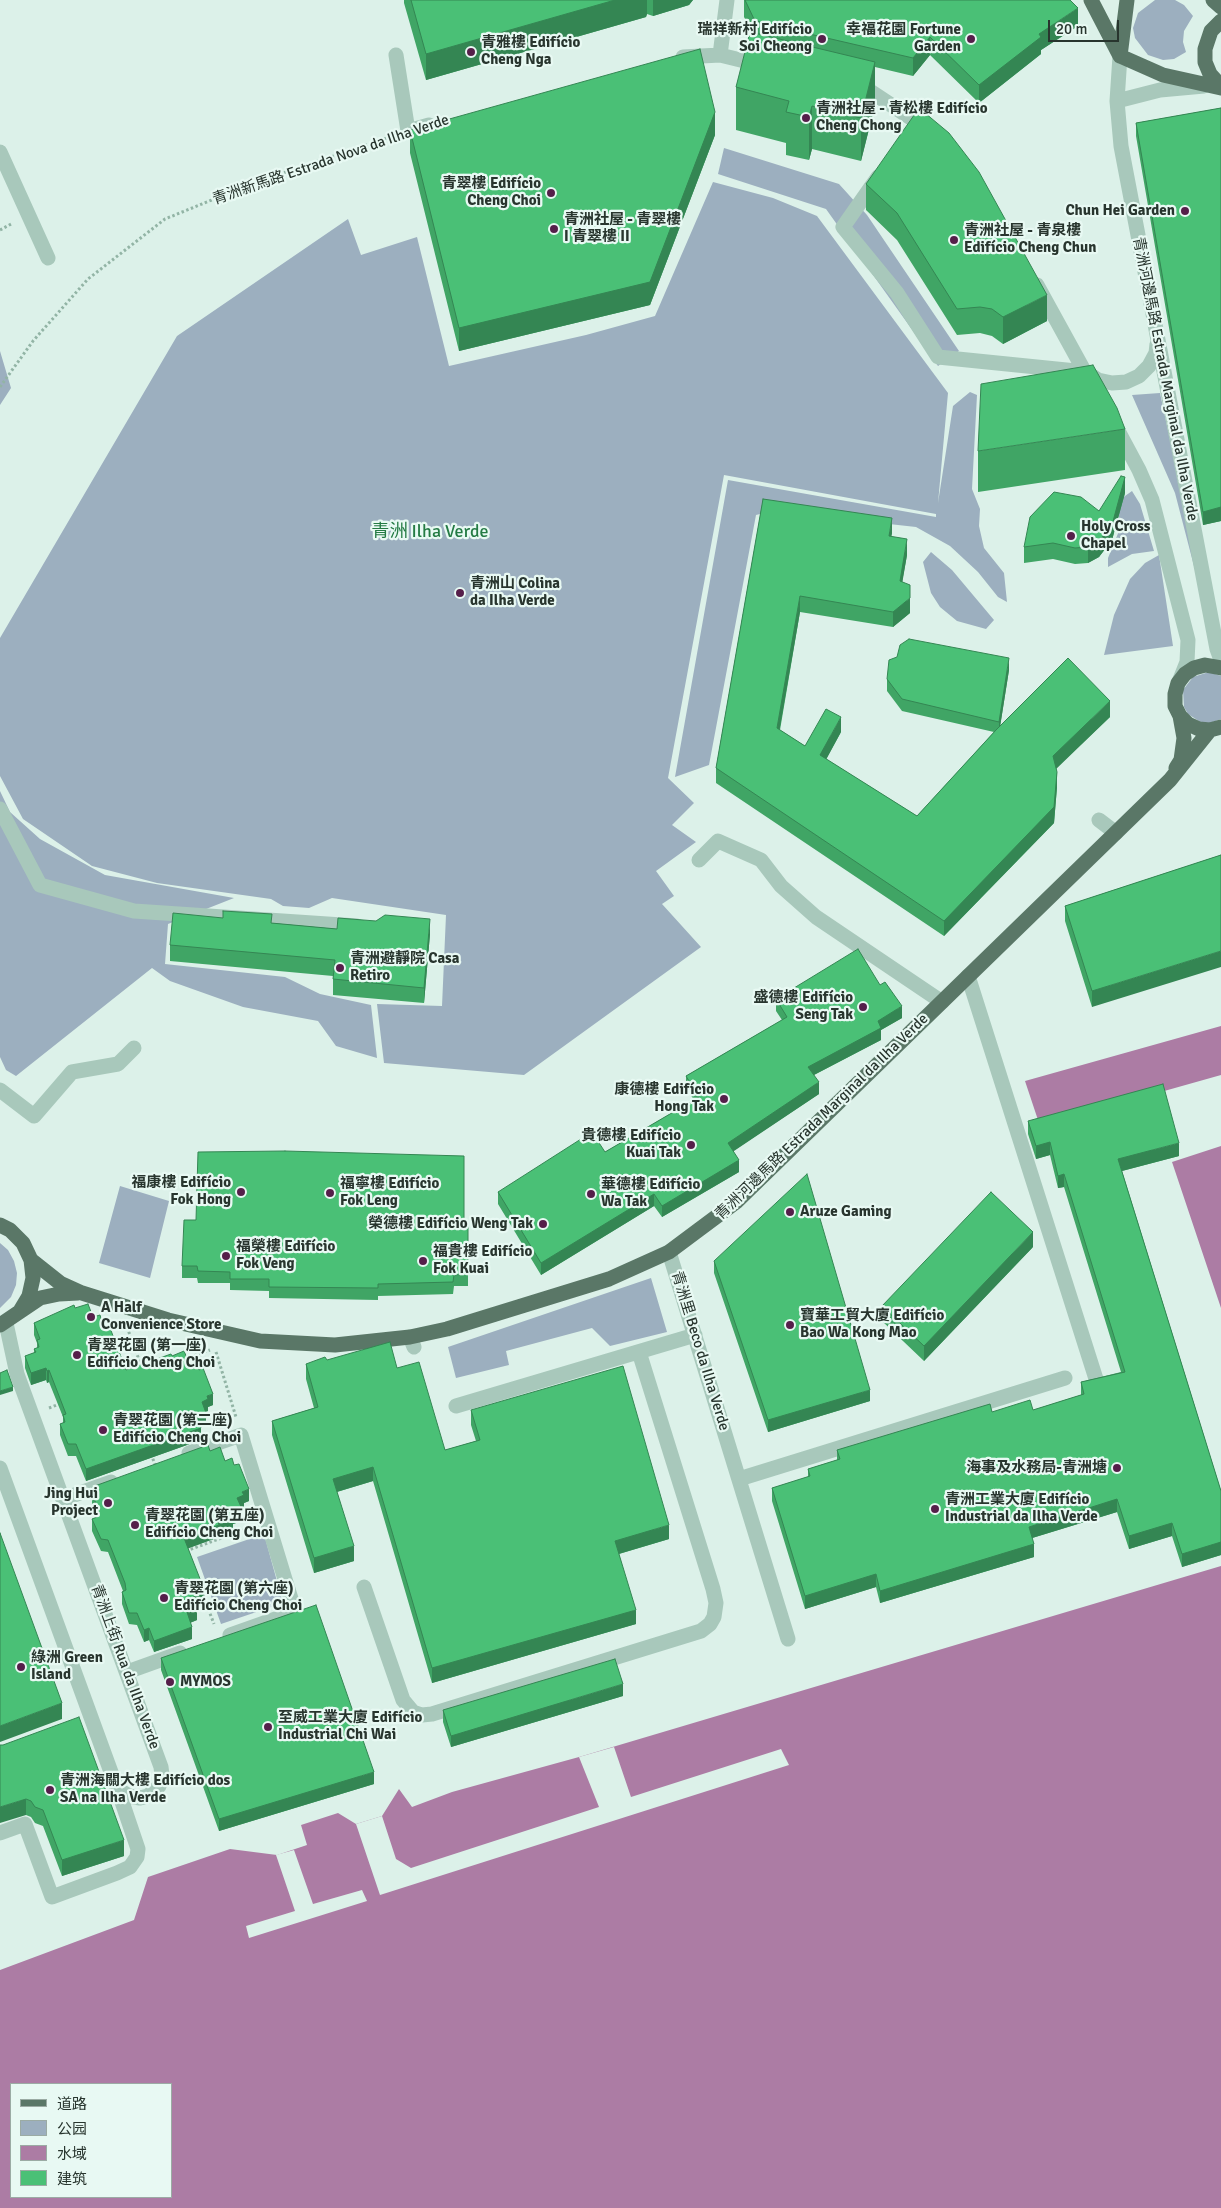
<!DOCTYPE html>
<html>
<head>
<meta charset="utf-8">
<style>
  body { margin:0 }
  #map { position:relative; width:1221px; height:2208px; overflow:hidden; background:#dcf1e9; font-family:Signika,"Noto Sans SC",sans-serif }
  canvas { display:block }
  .legend { position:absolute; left:10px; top:2083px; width:162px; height:115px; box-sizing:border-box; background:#e8f9f3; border:1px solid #9baba4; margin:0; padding:6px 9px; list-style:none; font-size:15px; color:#28352e }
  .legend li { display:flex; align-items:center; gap:10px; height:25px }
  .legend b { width:25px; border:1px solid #9baba4 }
  .scale { position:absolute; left:1048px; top:20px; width:71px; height:22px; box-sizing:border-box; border:2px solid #28352e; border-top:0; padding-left:6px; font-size:15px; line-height:18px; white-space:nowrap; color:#28352e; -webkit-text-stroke:4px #e8f9f3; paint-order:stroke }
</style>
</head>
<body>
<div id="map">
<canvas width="1221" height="2208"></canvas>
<ul class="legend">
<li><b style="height:6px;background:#5a7767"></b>道路</li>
<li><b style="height:14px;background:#9cafbf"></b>公园</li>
<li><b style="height:14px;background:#ac7ca4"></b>水域</li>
<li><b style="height:14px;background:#4ac076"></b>建筑</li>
</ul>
<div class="scale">20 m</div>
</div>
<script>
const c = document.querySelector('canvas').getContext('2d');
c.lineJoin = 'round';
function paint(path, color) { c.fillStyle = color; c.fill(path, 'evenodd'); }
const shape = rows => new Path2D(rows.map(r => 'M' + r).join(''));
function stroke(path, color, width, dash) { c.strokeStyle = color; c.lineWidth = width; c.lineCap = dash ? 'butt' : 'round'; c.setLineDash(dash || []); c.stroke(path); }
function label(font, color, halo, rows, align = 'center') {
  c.font = font + ' Signika,"Noto Sans SC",sans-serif'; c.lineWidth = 4.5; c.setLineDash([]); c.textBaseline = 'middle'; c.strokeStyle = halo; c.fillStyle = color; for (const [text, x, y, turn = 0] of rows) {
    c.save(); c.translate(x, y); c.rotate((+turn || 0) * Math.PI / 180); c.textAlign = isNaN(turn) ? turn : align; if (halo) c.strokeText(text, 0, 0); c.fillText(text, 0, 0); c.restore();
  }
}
const green = shape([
  [1155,0,1175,0,1184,5,1193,16,1184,31,1183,42,1186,52,1174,59,1163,60,1148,55,1135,38,1133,28,1138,13],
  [724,148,839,184,867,215,959,351,938,366,826,209,718,174],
  [713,182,773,198,817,216,948,393,938,503,953,406,970,392,977,395,972,489,980,509,979,526,984,548,1004,573,1007,602,998,597,978,572,950,546,916,527,772,511,756,515,709,765,675,777,728,480,936,517,936,514,724,475,668,778,694,803,672,825,696,842,656,871,674,896,662,904,701,947,524,1075,384,1063,377,1004,442,1006,446,915,332,898,309,908,283,906,271,899,157,883,92,866,23,819,0,776,0,638,177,336,348,219,361,255,417,237,449,366,586,335,655,316],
  [0,351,11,388,0,405],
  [1160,393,1181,491,1201,593,1175,493,1132,395],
  [1132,491,1140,504,1154,551,1132,554,1108,567,1108,558,1119,531,1118,501],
  [931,552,952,570,994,620,986,629,957,621,940,607,931,593,923,562],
  [1159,555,1173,646,1104,655,1114,615,1130,579,1145,563],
  [1209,672,1221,676,1221,719,1210,723,1202,723,1188,714,1184,707,1183,690,1193,677],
  [0,791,10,812,40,839,105,875,234,898,168,924,165,964,285,977,320,994,371,1005,377,1058,336,1046,318,1021,243,1007,170,981,152,968,16,1076,6,1070,0,1057],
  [120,1186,169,1201,150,1278,99,1263],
  [0,1243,8,1250,14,1261,17,1273,16,1285,11,1297,0,1308],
  [651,1278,667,1332,610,1346,592,1328,506,1351,509,1365,456,1378,448,1347],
  [264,1534,283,1603,221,1624,197,1557]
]);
const water = shape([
  [1221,1026,1221,1075,1040,1126,1025,1081],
  [1221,1146,1221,1308,1172,1162],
  [1221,1566,1221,2208,0,2208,0,1970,134,1920,148,1877,230,1849,277,1855,307,1845,301,1825,338,1813,356,1824,382,1816,399,1789,412,1807,452,1792,579,1757],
  [11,2084,171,2084,171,2197,11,2197]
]);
const pier = shape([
  [614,1747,631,1797,781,1749,789,1765,380,1895,356,1824,382,1816,396,1859,411,1868,599,1807,579,1757],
  [294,1850,313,1904,362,1890,367,1901,249,1938,246,1926,295,1911,276,1855]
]);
const path = shape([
  [0,230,13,223],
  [0,387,33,341,88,279,165,219,256,182,390,137],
  [127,1327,142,1368],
  [216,1352,236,1417],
  [185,1359,210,1350],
  [49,1408,62,1403],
  [151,1454,156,1467],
  [186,1551,249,1528],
  [203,1595,214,1624]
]);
const minor = shape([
  [396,55,408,131,429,125],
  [720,55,727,0],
  [1120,56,1117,101,1121,146,1217,649,1221,660],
  [683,57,720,55,761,65],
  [857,87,867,89,929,130],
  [1117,101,1160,90,1204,86],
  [0,152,48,258],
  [878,177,843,227,897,293,938,357,1086,372,1098,380,1112,383,1126,382,1139,376,1149,366,1156,353,1157,344],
  [1037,285,1092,385],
  [1116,427,1139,470,1152,500,1188,640,1187,662,1179,682],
  [0,809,40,885,134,911,357,926],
  [1099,820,1116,833],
  [699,860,718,841,761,860,781,886,816,917,942,1002],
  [968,976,1096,1379],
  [0,1090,34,1116,72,1072,118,1064,134,1048],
  [669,1252,788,1639],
  [410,1337,414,1347],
  [456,1406,695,1335],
  [189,1453,241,1435,295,1612,230,1635],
  [0,1468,115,1783,119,1790,129,1796,140,1798,148,1796,159,1786,162,1775,161,1767,17,1374,6,1323],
  [739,1479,1065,1378],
  [63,1499,111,1482],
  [364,1587,403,1700,413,1712,422,1715,432,1714,701,1631,710,1624,714,1617,716,1603,713,1589,639,1352],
  [127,1672,180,1653],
  [0,1833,25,1824,52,1897,117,1873,130,1867,137,1857,138,1849,117,1787]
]);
const major = shape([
  [1091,0,1120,56],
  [1213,0,1221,7],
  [1221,21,1211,31,1205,49,1205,62,1210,74,1221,86],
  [1120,56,1163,75,1221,88],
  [1120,56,1127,0],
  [1221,668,1205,665,1194,668,1185,674,1178,683,1175,694,1175,706,1180,716,1188,724,1199,729,1210,730,1221,727],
  [1176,768,1181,760,1184,738,1180,716],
  [0,1225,10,1230,23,1243,31,1260,33,1278,29,1296,20,1311],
  [31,1260,60,1283,82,1293,168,1320,260,1341,335,1345,410,1337,447,1329,609,1279,669,1252,736,1202,1170,780,1210,730],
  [0,1325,40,1298,59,1294,78,1293]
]);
const wall = shape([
  [404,0,693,0,689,5,653,16,647,14,646,17,426,80,404,3],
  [744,0,1078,26,1041,50,1041,54,979,103,930,55,913,76,875,67,875,105,861,161,812,149,809,160,786,155,786,143,736,130,736,87,752,32,744,17],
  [1221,108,1221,521,1203,525,1136,136,1136,123],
  [410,130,715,135,650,305,459,351,410,153],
  [866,184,1047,321,1003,344,992,336,980,333,957,335,897,240,866,210],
  [1125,429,1125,470,978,492,978,451],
  [1125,493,1112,540,1099,557,1088,563,1075,564,1053,559,1024,563,1024,547,1099,511],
  [763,499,892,533,891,536,907,555,902,582,910,613,893,627,800,612,780,730,805,746,841,732,826,759,917,816,994,732,902,711,887,691,887,679,1009,670,1000,727,1110,717,1056,768,1057,787,1054,823,944,936,716,783,716,768],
  [1221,855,1092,1007,1065,921,1065,906],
  [272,923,337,929,430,934,424,1003,333,995,333,976,170,961,170,945],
  [880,985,902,1018,881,1030,881,1040,814,1075,819,1094,733,1151,739,1172,662,1217,654,1206,541,1275,498,1204,498,1192,605,1152,694,1100,686,1088,686,1076,782,1020,776,1011,776,999],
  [1028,1121,1179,1156,1122,1171,1221,1491,1221,1555,1182,1567,1172,1536,1129,1549,1117,1512,1032,1538,1034,1557,880,1603,876,1587,805,1609,772,1501,772,1488,808,1477,808,1469,837,1460,837,1450,992,1412,1033,1410,1081,1395,1081,1382,1121,1372,1064,1187,1058,1188,1050,1155,1036,1159,1028,1134],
  [464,1225,468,1225,468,1286,454,1286,453,1294,378,1296,378,1300,269,1298,269,1291,230,1290,230,1283,198,1283,197,1278,182,1278,182,1266],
  [1033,1247,924,1361,882,1321,882,1306],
  [714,1261,870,1401,768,1432,714,1273],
  [75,1308,102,1322,126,1370,172,1356,190,1365,213,1405,208,1407,208,1411,206,1412,206,1425,200,1427,201,1440,86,1481,76,1456,68,1456,60,1435,60,1424,63,1423,63,1417,49,1382,47,1383,46,1380,31,1385,25,1368,25,1356,34,1353,34,1349,37,1348,37,1343,34,1335,34,1323],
  [327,1360,397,1368,445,1450,476,1441,471,1425,471,1410,669,1539,619,1554,636,1624,432,1683,373,1481,337,1492,354,1561,314,1573,272,1435,272,1421,314,1408,306,1379,306,1364],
  [210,1451,225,1461,249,1501,244,1503,244,1507,241,1508,242,1521,233,1524,233,1528,219,1534,219,1537,188,1548,204,1601,199,1603,199,1606,197,1607,197,1620,190,1623,192,1639,154,1652,149,1640,144,1642,137,1625,129,1624,122,1604,122,1592,123,1591,108,1552,101,1551,92,1531,92,1519,95,1518,95,1512,92,1505,92,1487],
  [161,1658,374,1784,219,1831,161,1670],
  [623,1696,451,1747,443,1722,443,1710],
  [0,1745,124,1856,62,1876,43,1826,35,1823,31,1817,26,1815]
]);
const shadedWall = shape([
  [615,0,647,0,647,14,646,17,426,80,426,54],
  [653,0,693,0,689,5,653,16],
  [1078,8,1078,26,1041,50,1041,54,979,103,979,85,1039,34],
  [930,37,930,55,913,76,913,58],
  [875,62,875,105,861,161,861,118],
  [812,106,812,149,809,160,809,117],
  [715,112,715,135,650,305,459,351,459,328],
  [1047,295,1047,321,1003,344,1003,317],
  [1125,477,1125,493,1112,540,1099,557,1088,563,1088,547],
  [1221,507,1221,521,1203,525,1203,512],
  [892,518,892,533,889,551,889,536],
  [907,539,907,555,900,596,900,581],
  [800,596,800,612,777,744,777,728],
  [910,598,910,613,893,627,893,612],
  [1009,658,1009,670,999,733,999,722],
  [1110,701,1110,717,1053,772,1053,756],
  [841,717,841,732,820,771,820,755],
  [1057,772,1057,787,1054,823,944,936,944,921],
  [430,919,430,934,424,1003,424,988],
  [1221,951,1221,967,1092,1007,1092,991],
  [902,1006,902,1018,881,1030,881,1040,808,1078,808,1067,878,1021],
  [819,1082,819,1094,728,1155,728,1143],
  [1050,1142,1050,1155,1036,1159,1036,1146],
  [1179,1143,1179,1156,1118,1172,1118,1159],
  [739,1160,739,1172,662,1217,662,1206],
  [1064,1174,1064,1187,1058,1188,1058,1176],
  [654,1194,654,1206,541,1275,541,1263],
  [1033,1232,1033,1247,924,1361,924,1346],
  [46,1368,46,1380,31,1385,31,1373],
  [49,1370,49,1382,47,1383,47,1371],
  [13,1387,13,1391,0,1395,0,1391],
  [870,1390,870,1401,768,1432,768,1420],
  [213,1394,213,1405,208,1407,208,1411,202,1413,202,1402,207,1396],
  [206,1413,206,1425,196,1429,196,1417],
  [201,1428,201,1440,86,1481,86,1469],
  [373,1467,373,1481,333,1493,333,1479],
  [249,1489,249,1501,244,1503,244,1507,237,1509,237,1498,242,1492],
  [1117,1499,1117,1512,1029,1539,1029,1527],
  [242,1509,242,1521,233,1524,233,1528,219,1534,219,1537,184,1550,184,1538,218,1522,232,1513],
  [1172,1523,1172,1536,1129,1549,1129,1536],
  [669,1525,669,1539,615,1555,615,1541],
  [1221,1542,1221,1555,1182,1567,1182,1554],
  [1034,1544,1034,1557,880,1603,880,1591],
  [354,1546,354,1561,314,1573,314,1558],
  [876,1574,876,1587,805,1609,805,1596],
  [204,1589,204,1601,199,1603,199,1606,193,1609,193,1597,197,1591],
  [197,1608,197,1620,187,1624,187,1612],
  [636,1610,636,1624,432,1683,432,1668],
  [192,1627,192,1639,154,1652,154,1641],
  [149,1628,149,1640,144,1642,144,1630],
  [623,1684,623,1696,451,1747,451,1736],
  [62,1703,62,1719,0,1742,0,1726],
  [374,1772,374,1784,219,1831,219,1819],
  [26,1799,26,1815,0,1823,0,1807],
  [124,1840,124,1856,62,1876,62,1860]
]);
const building = shape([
  [411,0,615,0,426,54,411,0],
  [745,0,1070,0,1078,8,1039,34,1041,37,979,85,930,37,913,58,762,23,754,19,745,0],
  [750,32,875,62,861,118,812,106,809,117,786,112,789,101,736,87,750,32],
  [700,49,715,112,650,282,459,328,410,130,700,49],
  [919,108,949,133,979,172,1047,295,1003,317,992,309,980,307,957,309,897,213,866,184,919,108],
  [1221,108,1221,507,1203,512,1136,123,1221,108],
  [1093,365,1117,408,1125,429,978,451,981,384,1093,365],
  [1121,476,1125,477,1112,525,1099,541,1088,547,1075,548,1053,543,1024,547,1030,517,1054,492,1081,497,1099,511,1121,476],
  [763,499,892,518,889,536,907,539,900,581,910,585,910,598,893,612,800,596,777,728,805,746,826,709,841,717,820,755,917,816,996,730,1068,658,1110,701,1053,756,1057,772,1054,807,944,921,716,768,763,499],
  [909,639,1009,658,999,722,902,699,887,679,889,660,897,657,900,645,909,639],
  [1221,855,1221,951,1092,991,1065,906,1221,855],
  [223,911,272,914,271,923,337,929,338,918,376,921,385,915,430,919,424,988,333,979,335,960,170,945,173,913,223,918,223,911],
  [858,949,880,985,885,982,902,1006,878,1021,881,1028,808,1067,819,1082,728,1143,739,1160,662,1206,654,1194,541,1263,498,1192,592,1132,605,1152,699,1097,686,1076,787,1017,776,999,858,949],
  [1163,1084,1179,1143,1118,1159,1221,1491,1221,1542,1182,1554,1172,1523,1129,1536,1117,1499,1029,1527,1034,1544,880,1591,876,1574,805,1596,772,1488,810,1476,808,1469,840,1459,837,1450,990,1404,992,1412,1030,1400,1033,1410,1084,1394,1081,1382,1125,1372,1064,1174,1058,1176,1050,1142,1036,1146,1028,1121,1163,1084],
  [285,1151,464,1156,464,1225,468,1225,468,1274,454,1275,453,1282,378,1284,378,1288,269,1287,269,1279,230,1279,230,1272,198,1271,197,1266,182,1266,184,1220,196,1220,198,1152,285,1151],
  [807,1174,870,1390,768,1420,714,1261,807,1174],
  [991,1192,1033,1232,924,1346,882,1306,991,1192],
  [88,1304,93,1317,100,1315,102,1322,107,1320,126,1370,171,1354,172,1356,184,1351,190,1365,196,1362,199,1370,203,1368,213,1394,207,1396,208,1399,202,1402,206,1413,196,1417,201,1428,86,1469,76,1444,68,1444,60,1424,65,1422,63,1415,66,1414,49,1370,47,1371,46,1368,31,1373,25,1356,36,1352,34,1349,39,1347,37,1340,40,1339,34,1323,74,1305,75,1308,88,1304],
  [390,1342,397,1368,419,1362,445,1450,480,1440,471,1410,623,1366,669,1525,615,1541,636,1610,432,1668,373,1467,333,1479,354,1546,314,1558,272,1421,318,1407,306,1364,325,1357,327,1360,390,1342],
  [7,1370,13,1387,0,1391,0,1373,7,1370],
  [208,1445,210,1451,220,1447,225,1461,232,1458,234,1465,239,1464,249,1489,242,1492,244,1495,237,1498,242,1509,232,1513,233,1517,218,1522,219,1525,184,1538,204,1589,197,1591,199,1594,193,1597,197,1608,187,1612,192,1627,154,1641,149,1628,144,1630,137,1613,129,1613,122,1592,126,1590,125,1583,108,1540,101,1539,92,1519,97,1517,95,1510,98,1509,92,1493,95,1492,92,1487,208,1445],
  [0,1533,62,1703,0,1726,0,1533],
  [316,1605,374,1772,219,1819,161,1658,316,1605],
  [615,1659,623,1684,451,1736,443,1710,615,1659],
  [79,1717,124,1840,62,1860,43,1810,35,1807,31,1801,26,1799,0,1807,0,1745,3,1745,79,1717]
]);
const markers = [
  [822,39,5,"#551f4a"],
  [971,39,5,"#551f4a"],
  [471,52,5,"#551f4a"],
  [806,118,5,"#551f4a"],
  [551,193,5,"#551f4a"],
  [1185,211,5,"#551f4a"],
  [554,229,5,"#551f4a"],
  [954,240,5,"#551f4a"],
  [1071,536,5,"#551f4a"],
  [460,593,5,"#551f4a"],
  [340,968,5,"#551f4a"],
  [863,1007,5,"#551f4a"],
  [724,1099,5,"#551f4a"],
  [691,1145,5,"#551f4a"],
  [241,1192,5,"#551f4a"],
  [330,1193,5,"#551f4a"],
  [591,1194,5,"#551f4a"],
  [790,1212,5,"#551f4a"],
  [543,1224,5,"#551f4a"],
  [226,1256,5,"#551f4a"],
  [423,1261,5,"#551f4a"],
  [91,1317,5,"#551f4a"],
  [790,1325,5,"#551f4a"],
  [77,1355,5,"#551f4a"],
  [103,1430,5,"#551f4a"],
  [1117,1468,5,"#551f4a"],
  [108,1503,5,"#551f4a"],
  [935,1509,5,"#551f4a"],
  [135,1525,5,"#551f4a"],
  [164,1598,5,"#551f4a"],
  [21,1667,5,"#551f4a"],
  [170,1682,5,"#551f4a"],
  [268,1727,5,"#551f4a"],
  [50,1790,5,"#551f4a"]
];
const poiNames = [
  ["瑞祥新村 Edifício",812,30,"right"],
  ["Soi Cheong",812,47,"right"],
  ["幸福花園 Fortune",961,30,"right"],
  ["Garden",961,47,"right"],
  ["青雅樓 Edifício",481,43],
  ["Cheng Nga",481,60],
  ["青洲社屋 - 青松樓 Edifício",816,109],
  ["Cheng Chong",816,126],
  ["青翠樓 Edifício",541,184,"right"],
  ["Cheng Choi",541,201,"right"],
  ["Chun Hei Garden",1175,211,"right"],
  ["青洲社屋 - 青翠樓",564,220],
  ["I 青翠樓 II",564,237],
  ["青洲社屋 - 青泉樓",964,231],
  ["Edifício Cheng Chun",964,248],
  ["Holy Cross",1081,527],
  ["Chapel",1081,544],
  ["青洲山 Colina",470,584],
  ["da Ilha Verde",470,601],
  ["青洲避靜院 Casa",350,959],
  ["Retiro",350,976],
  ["盛德樓 Edifício",853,998,"right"],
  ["Seng Tak",853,1015,"right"],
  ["康德樓 Edifício",714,1090,"right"],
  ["Hong Tak",714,1107,"right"],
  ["貴德樓 Edifício",681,1136,"right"],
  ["Kuai Tak",681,1153,"right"],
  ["福康樓 Edifício",231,1183,"right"],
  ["Fok Hong",231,1200,"right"],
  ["福寧樓 Edifício",340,1184],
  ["Fok Leng",340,1201],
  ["華德樓 Edifício",601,1185],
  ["Wa Tak",601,1202],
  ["Aruze Gaming",800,1212],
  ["榮德樓 Edifício Weng Tak",533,1224,"right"],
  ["福榮樓 Edifício",236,1247],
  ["Fok Veng",236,1264],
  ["福貴樓 Edifício",433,1252],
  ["Fok Kuai",433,1269],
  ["A Half",101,1308],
  ["Convenience Store",101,1325],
  ["寶華工貿大廈 Edifício",800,1316],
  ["Bao Wa Kong Mao",800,1333],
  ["青翠花園 (第一座)",87,1346],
  ["Edifício Cheng Choi",87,1363],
  ["青翠花園 (第二座)",113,1421],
  ["Edifício Cheng Choi",113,1438],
  ["海事及水務局-青洲塘",1107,1468,"right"],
  ["Jing Hui",98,1494,"right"],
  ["Project",98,1511,"right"],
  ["青洲工業大廈 Edifício",945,1500],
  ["Industrial da Ilha Verde",945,1517],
  ["青翠花園 (第五座)",145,1516],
  ["Edifício Cheng Choi",145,1533],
  ["青翠花園 (第六座)",174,1589],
  ["Edifício Cheng Choi",174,1606],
  ["綠洲 Green",31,1658],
  ["Island",31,1675],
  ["MYMOS",180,1682],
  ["至威工業大廈 Edifício",278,1718],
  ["Industrial Chi Wai",278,1735],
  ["青洲海關大樓 Edifício dos",60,1781],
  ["SA na Ilha Verde",60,1798]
];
const streetNames = [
  ["青洲新馬路 Estrada Nova da Ilha Verde",331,160,-19],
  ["青洲河邊馬路 Estrada Marginal da Ilha Verde",1165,379,79],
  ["青洲河邊馬路 Estrada Marginal da Ilha Verde",822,1117,-44],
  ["青洲里 Beco da Ilha Verde",700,1351,73],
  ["青洲上街 Rua da Ilha Verde",125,1667,70]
];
const quarterNames = [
  ["青洲 Ilha Verde",430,532]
];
paint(green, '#9cafbf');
paint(water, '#ac7ca4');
paint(pier, '#dcf1e9');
stroke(path, '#92b4a5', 3, [2.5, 2.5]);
stroke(minor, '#a8c8bb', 15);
stroke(major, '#5a7767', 15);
paint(wall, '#40a565');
paint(shadedWall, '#348653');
paint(building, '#4ac076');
stroke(building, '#348653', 1);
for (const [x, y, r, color] of markers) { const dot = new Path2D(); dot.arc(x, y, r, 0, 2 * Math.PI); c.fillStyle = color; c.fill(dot); stroke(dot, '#e8f9f3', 2); }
label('bold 15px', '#28352e', '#e8f9f3', poiNames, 'left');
label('15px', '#28352e', '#e8f9f3', streetNames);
label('18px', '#247b44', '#e8f9f3', quarterNames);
</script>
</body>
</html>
